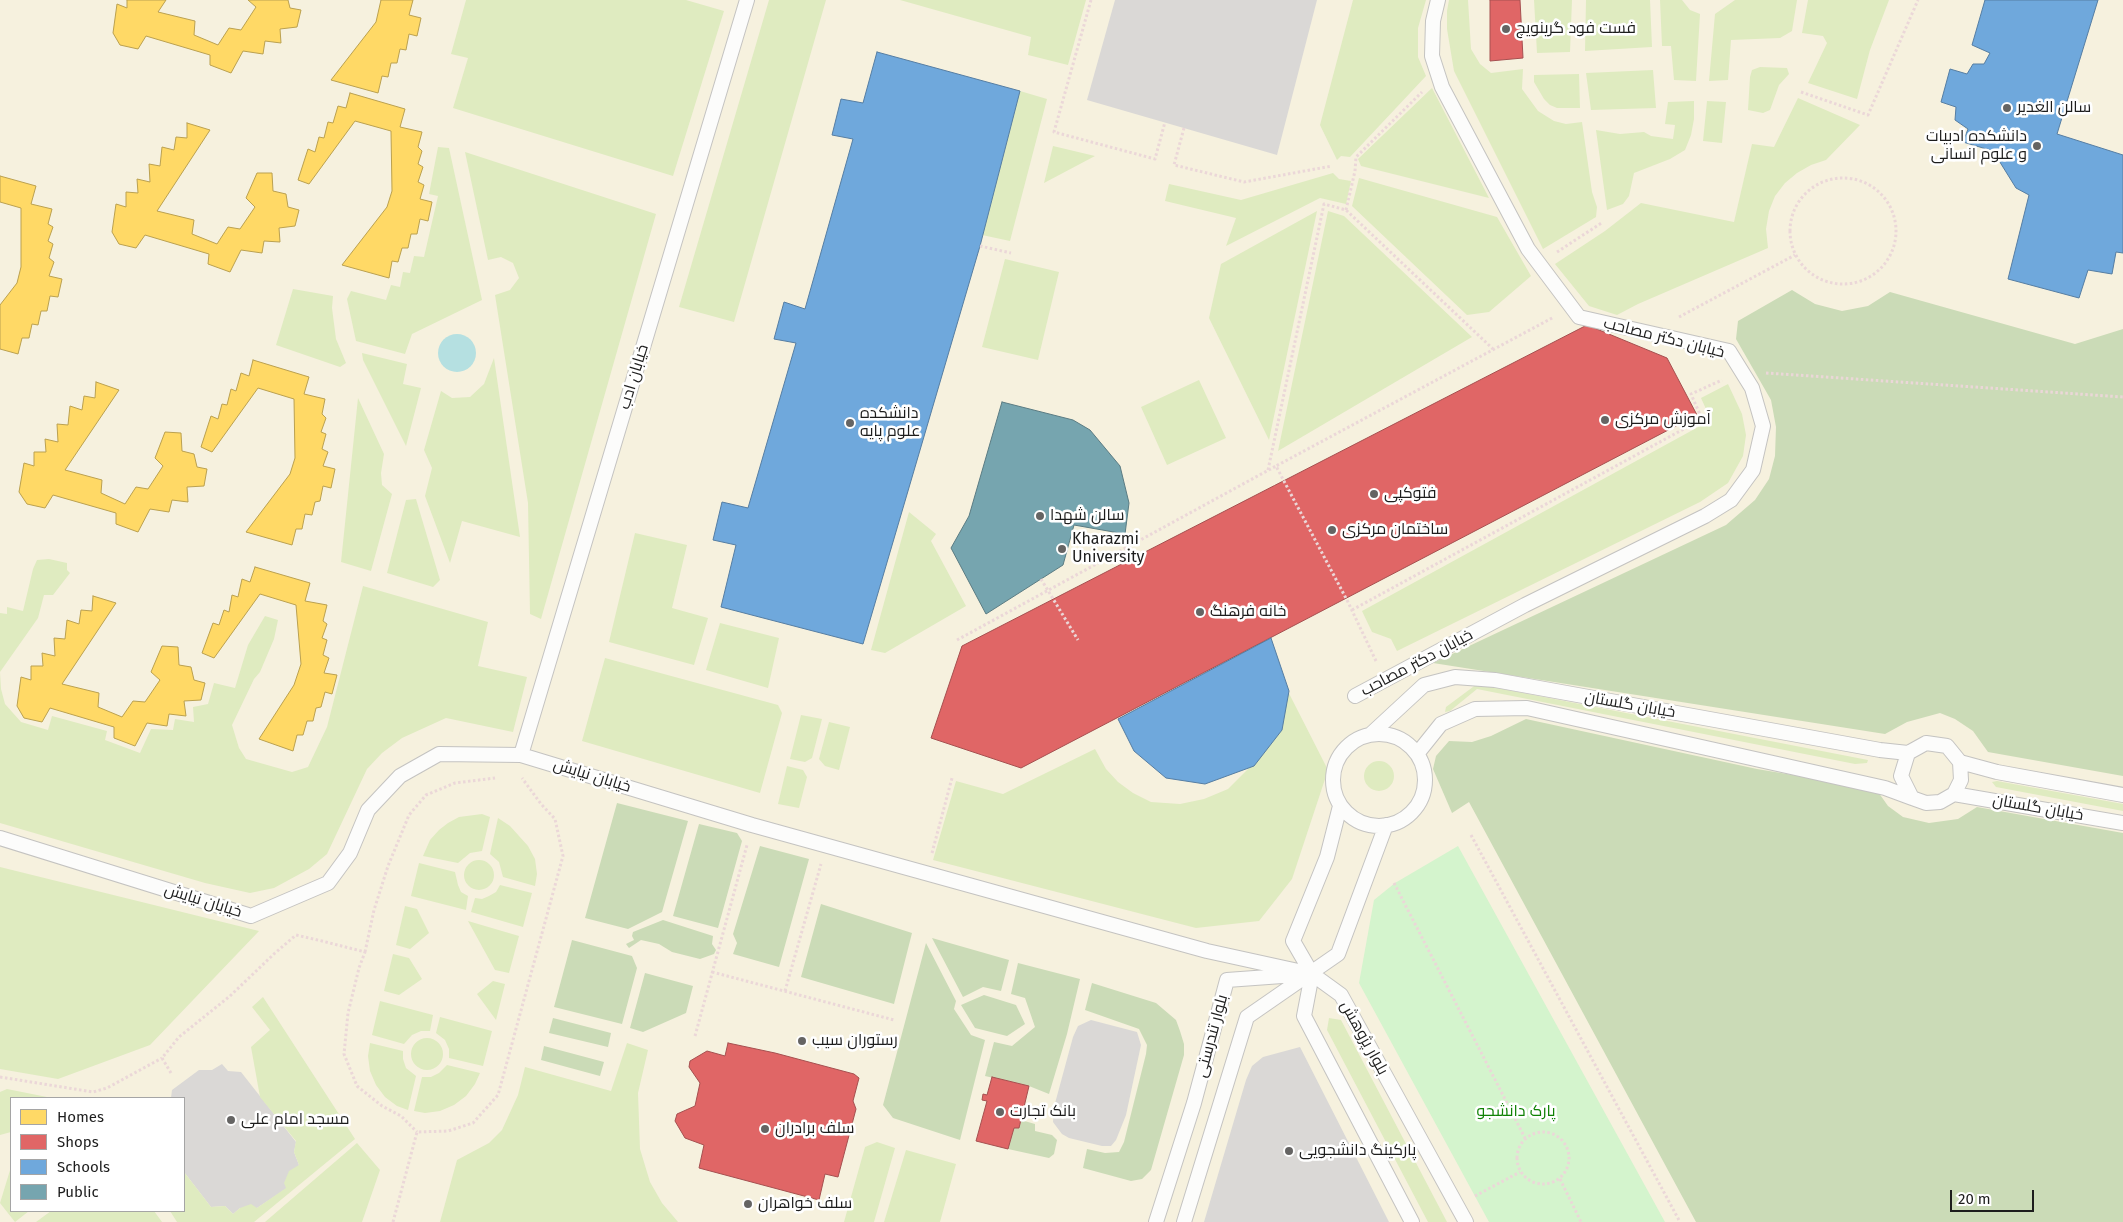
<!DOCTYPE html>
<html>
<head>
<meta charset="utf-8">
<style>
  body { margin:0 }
  #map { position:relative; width:2123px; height:1222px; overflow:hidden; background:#ece8e4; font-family:"Fira Sans",sans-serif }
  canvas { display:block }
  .legend { position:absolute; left:10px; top:1097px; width:175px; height:115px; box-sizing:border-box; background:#fff; border:1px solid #a5a5a5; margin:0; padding:6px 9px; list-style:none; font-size:15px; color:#1d1d1d }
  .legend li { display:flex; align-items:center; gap:10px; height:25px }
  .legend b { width:25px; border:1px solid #a5a5a5 }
  .scale { position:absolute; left:1950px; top:1190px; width:84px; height:22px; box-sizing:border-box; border:2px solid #1d1d1d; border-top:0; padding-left:6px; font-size:15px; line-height:18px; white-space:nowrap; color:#1d1d1d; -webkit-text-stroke:4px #fff; paint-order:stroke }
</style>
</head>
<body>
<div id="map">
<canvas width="2123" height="1222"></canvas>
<ul class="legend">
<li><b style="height:14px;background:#ffd966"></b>Homes</li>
<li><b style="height:14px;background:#e06666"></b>Shops</li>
<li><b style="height:14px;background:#6fa8dc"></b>Schools</li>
<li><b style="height:14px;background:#76a5af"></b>Public</li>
</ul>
<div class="scale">20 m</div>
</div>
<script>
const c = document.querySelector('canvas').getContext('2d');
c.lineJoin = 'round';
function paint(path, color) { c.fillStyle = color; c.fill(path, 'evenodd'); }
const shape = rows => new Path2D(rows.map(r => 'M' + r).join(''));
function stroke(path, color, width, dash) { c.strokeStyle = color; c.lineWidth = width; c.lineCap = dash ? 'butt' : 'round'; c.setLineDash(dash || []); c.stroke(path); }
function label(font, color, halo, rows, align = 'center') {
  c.font = font + ' "Fira Sans",Cairo,sans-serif'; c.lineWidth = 5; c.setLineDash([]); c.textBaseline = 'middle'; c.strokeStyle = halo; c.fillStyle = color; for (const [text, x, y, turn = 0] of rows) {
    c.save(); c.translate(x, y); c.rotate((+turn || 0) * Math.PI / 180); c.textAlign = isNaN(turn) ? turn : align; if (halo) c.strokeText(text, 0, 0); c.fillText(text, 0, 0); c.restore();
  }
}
const education = shape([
  [0,0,2123,0,2123,1222,0,1222],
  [11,1098,184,1098,184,1211,11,1211]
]);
const religious = shape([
  [1115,0,1317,0,1277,155,1087,100],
  [1091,1020,1137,1032,1141,1045,1126,1115,1116,1140,1111,1146,1102,1146,1069,1138,1062,1134,1053,1122,1054,1107,1073,1037,1078,1026],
  [1300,1047,1389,1222,1204,1222,1246,1080,1252,1066,1263,1057],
  [222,1064,228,1071,241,1072,296,1142,294,1152,299,1165,287,1188,257,1208,240,1208,233,1214,225,1206,211,1207,184,1172,184,1098,171,1098,172,1090,199,1070,212,1070]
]);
const grass = shape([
  [466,0,686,0,724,11,673,176,453,108,468,58,451,54],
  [769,0,826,0,734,322,679,307],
  [900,0,1086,0,1068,65,1028,55,1031,37],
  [1353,0,1426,0,1418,28,1418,57,1426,76,1350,157,1341,156,1337,160,1320,125],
  [1449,0,1468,0,1471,49,1480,64,1491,73,1523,69,1522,89,1538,111,1554,121,1566,124,1582,122,1592,192,1597,207,1596,217,1543,249,1454,71,1447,29,1447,11],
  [1534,0,1572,0,1570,52,1537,53],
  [1586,0,1650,0,1652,47,1585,51],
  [1660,0,1682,0,1690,10,1700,14,1696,81,1674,80,1671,46,1662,46],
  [1735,0,1797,0,1792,31,1780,38,1731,40,1728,80,1709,81,1715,14],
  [1808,0,1889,0,1870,50,1857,99,1808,83,1827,43,1823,36,1802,33],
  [1760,67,1787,68,1789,74,1779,85,1770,110,1763,113,1748,110,1750,77,1752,70],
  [1653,70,1656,108,1591,110,1586,73],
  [1579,74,1580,108,1557,108,1550,105,1544,99,1534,82,1534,75],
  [1432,88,1489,198,1361,166,1358,159],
  [1020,91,1047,99,1010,241,982,235],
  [1798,98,1860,125,1826,160,1811,165,1797,173,1785,183,1775,196,1769,211,1766,229,1768,248,1638,304,1617,315,1589,306,1555,264,1605,231,1641,203,1734,222,1752,144,1774,147],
  [1694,101,1694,119,1691,135,1685,150,1670,159,1634,173,1629,196,1623,204,1607,210,1596,130,1620,134,1644,132,1651,136,1673,139,1675,125,1665,124,1668,102],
  [1707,101,1726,102,1722,143,1703,141],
  [1053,146,1095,156,1044,183],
  [438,147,449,148,482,300,412,334,405,354,356,341,347,299,351,291,386,300,391,285,400,287,403,272,410,273,414,256,424,257,438,196,429,194],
  [465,152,656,214,541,619,530,614,528,503,495,295,510,290,519,278,513,263,501,257,488,260],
  [1333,173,1339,179,1351,181,1346,204,1320,198,1226,246,1236,218,1165,201,1169,184,1241,200],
  [1359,178,1497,217,1531,276,1489,312,1467,315,1352,206],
  [1317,211,1269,440,1209,318,1221,264],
  [1328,211,1344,216,1472,337,1278,451],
  [1005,259,1059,272,1038,360,982,347],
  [293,289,333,296,332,308,336,339,346,363,340,367,276,345],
  [362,353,407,364,403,384,421,388,406,446,363,360],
  [494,358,520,537,462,521,450,563,425,496,432,468,424,450,441,391,452,398,470,397,484,384],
  [1199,380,1226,438,1167,465,1141,407],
  [1728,384,1742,414,1746,435,1743,456,1728,483,1700,502,1397,651,1391,639,1372,632,1362,611,1711,420,1701,398],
  [358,398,384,454,381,473,382,485,392,494,371,571,341,562],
  [416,499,440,580,433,587,387,573,406,500],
  [909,512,936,534,931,541,966,606,885,653,871,650],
  [635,533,687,545,672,608,708,618,694,665,609,642],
  [49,559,67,563,67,570,70,573,53,595,44,595,38,618,0,672,1,689,5,704,21,722,48,730,52,716,107,731,105,740,140,753,151,729,173,730,175,719,194,722,193,707,208,704,214,683,235,688,248,645,265,616,278,620,274,639,260,672,254,679,232,725,239,748,246,759,292,772,308,767,327,727,363,586,488,622,478,666,527,677,513,732,446,718,402,738,382,753,367,769,327,854,309,869,274,888,250,893,205,883,0,823,0,613,7,614,7,607,23,611,33,569,37,560],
  [720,623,779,638,768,688,706,670],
  [605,658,778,705,782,713,760,793,582,741],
  [1271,658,1328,770,1292,879,1259,921,1196,928,933,860,956,781,1003,794,1095,749,1106,769,1118,782,1133,793,1151,802,1180,804,1204,799,1228,789,1249,768],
  [1477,684,1868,760,1867,763,1855,764,1477,689,1450,711,1445,712,1446,707],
  [801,715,822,719,812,758,805,762,790,759],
  [829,722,850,727,839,770,825,766,819,759],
  '1364 776a15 15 0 1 1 30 0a15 15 0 1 1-30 0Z',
  [787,766,803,770,807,777,799,808,778,804],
  [1997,781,2123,804,2123,811,1996,787,1992,782],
  [482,814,490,817,482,851,470,853,458,863,423,856,430,840,439,830,448,823,459,817],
  [498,818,510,826,528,846,535,859,537,874,535,886,503,877,499,862,490,854],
  '464 875a15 15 0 1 1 30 0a15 15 0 1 1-30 0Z',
  [419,863,455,872,458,885,461,892,468,896,466,910,411,896],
  [0,867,259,931,150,1045,58,1079,0,1069],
  [500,885,532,893,523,927,471,912,475,898,482,899,489,896,496,892],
  [405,906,417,909,429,933,410,949,396,945],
  [468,921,519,936,509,973,495,970],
  [393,954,409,958,422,979,399,995,384,991],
  [493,981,505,984,496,1020,477,994],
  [263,997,355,1139,254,1222,177,1222,170,1211,184,1211,184,1172,211,1207,225,1206,233,1214,240,1208,251,1204,257,1208,286,1188,284,1183,289,1171,299,1165,294,1152,296,1141,260,1097,251,1047,270,1030,252,1007],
  [380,1001,433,1015,430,1031,421,1031,412,1035,404,1044,372,1035],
  [440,1017,492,1031,483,1066,449,1058,449,1049,445,1040,436,1033],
  [1329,1018,1341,1020,1447,1222,1428,1222,1327,1030],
  '411 1054a16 16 0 1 1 32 0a16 16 0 1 1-32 0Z',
  [370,1043,403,1051,403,1059,406,1068,416,1076,408,1110,397,1106,385,1097,376,1085,370,1071,368,1056],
  [627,1043,648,1050,638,1093,640,1149,650,1182,662,1203,678,1222,440,1222,457,1160,489,1143,502,1130,518,1095,525,1067,611,1091],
  [447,1065,480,1073,475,1084,466,1096,454,1105,440,1111,425,1113,414,1111,422,1077,431,1077,439,1073],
  [7,1089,52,1098,11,1098,11,1132,0,1135,0,1092],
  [877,1142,895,1148,874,1222,844,1222,865,1147],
  [357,1143,380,1170,362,1222,265,1222],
  [906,1150,956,1164,940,1222,884,1222],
  [11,1167,11,1211,29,1211,15,1222,0,1203],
  [51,1211,154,1211,162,1222,36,1222]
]);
const forest = shape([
  [1792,290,1815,304,1842,311,1868,306,1890,292,2075,344,2123,329,2123,776,1988,752,1973,731,1955,719,1940,713,1907,722,1885,734,1433,663,1726,525,1755,500,1769,479,1775,456,1776,427,1771,400,1736,339,1738,321],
  [1526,719,1757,769,1876,789,1888,806,1903,817,1929,823,1958,819,1977,807,2123,833,2123,1222,1696,1222,1469,802,1452,813,1433,769,1436,756,1449,741,1472,742,1491,736],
  [617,803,688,821,662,912,628,929,585,918],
  [699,824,737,833,742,841,718,928,673,916],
  [760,846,809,859,779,967,733,954,737,943,733,934],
  [821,904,912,933,894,1004,801,977],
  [663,920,713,936,712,944,716,950,714,954,700,959,672,952,659,944,641,940,629,948,626,944,634,940,632,936,633,932],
  [932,938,1009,960,1001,991,983,987,963,997],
  [572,940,632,956,637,968,622,1024,554,1007],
  [926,943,956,1001,954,1009,971,1035,985,1040,960,1140,893,1118,883,1105],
  [1018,963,1080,979,1067,1034,1049,1094,1029,1086,985,1076,994,1042,1012,1046,1035,1027,1025,998,1011,994],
  [645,973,693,986,686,1013,643,1032,630,1028],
  [1092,983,1156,1003,1176,1020,1180,1031,1184,1044,1184,1055,1151,1170,1142,1179,1131,1181,1083,1168,1087,1149,1105,1153,1119,1152,1124,1142,1146,1054,1147,1045,1139,1029,1085,1010],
  [984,995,1016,1005,1025,1024,1007,1036,975,1028,961,1005],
  [553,1018,611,1033,608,1047,549,1033],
  [544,1046,604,1062,600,1076,541,1060],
  [1021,1120,1035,1124,1035,1131,1052,1135,1057,1140,1054,1154,1049,1158,1008,1149,1014,1128,1019,1128]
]);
const park = shape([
  [1458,846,1665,1222,1489,1222,1359,983,1374,900,1395,883]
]);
const water = shape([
  '438 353a19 19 0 1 1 38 0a19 19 0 1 1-38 0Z'
]);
const homes = shape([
  [127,0,166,0,158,12,195,21,194,35,218,45,229,28,241,30,256,7,248,0,288,0,290,8,301,10,297,27,280,29,281,43,265,41,263,54,243,51,231,73,210,65,210,55,146,36,138,49,120,45,113,33,117,4,127,8,127,0],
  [381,0,413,0,409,15,421,18,417,36,409,34,406,50,400,49,397,63,391,63,388,77,382,76,378,93,331,80,376,22,381,0],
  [350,93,405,109,400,127,422,132,418,147,422,151,418,164,423,167,418,182,424,185,420,199,432,202,428,221,420,219,417,234,411,234,408,248,402,248,398,262,392,261,389,278,342,265,387,207,392,191,391,131,355,121,309,184,298,180,308,149,315,152,319,137,324,138,328,122,333,123,338,106,346,108,350,93],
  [187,123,210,130,157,211,194,220,192,234,217,244,228,227,240,229,255,207,246,198,257,173,272,173,273,191,286,194,288,207,299,210,295,226,279,228,280,242,264,241,262,253,241,250,230,272,208,264,209,254,145,235,136,248,119,244,112,232,116,204,126,207,126,192,138,193,137,179,150,182,149,164,160,166,162,147,174,150,176,137,187,138,187,123],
  [0,176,36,186,31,204,52,209,48,224,53,227,48,241,53,244,49,258,54,262,49,276,62,279,58,297,50,296,47,311,41,311,38,325,32,324,29,338,22,338,18,354,0,349,0,305,17,283,21,267,21,208,0,202,0,176],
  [253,360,309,377,304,394,325,399,322,414,326,418,321,432,326,434,322,449,328,452,323,466,335,469,331,488,323,486,320,501,315,502,312,515,305,514,302,529,296,529,292,545,246,532,290,474,295,458,294,399,258,388,212,452,201,447,211,416,218,419,222,404,227,405,231,389,236,391,241,373,249,376,253,360],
  [96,382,119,390,65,470,102,480,101,493,125,504,136,487,148,489,163,466,155,458,165,432,181,433,182,451,194,454,197,467,207,469,204,486,187,487,188,502,172,500,169,512,150,509,138,532,116,524,116,513,53,495,45,508,27,504,19,492,24,463,34,466,34,452,46,452,45,439,58,442,57,424,68,425,70,406,82,410,84,396,95,398,96,382],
  [255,567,310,583,305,601,327,605,323,621,327,624,322,638,327,640,323,655,329,658,324,673,337,675,332,694,325,692,321,707,316,708,313,721,307,721,303,735,297,735,293,751,259,739,294,685,301,664,296,605,260,594,214,658,202,653,213,623,219,625,224,610,229,612,232,595,238,597,242,579,250,582,255,567],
  [93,596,116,603,62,684,99,693,98,707,122,717,133,701,145,702,160,680,151,672,162,646,178,647,179,665,191,667,194,680,205,683,201,700,184,701,186,716,169,714,167,726,147,723,135,746,114,738,114,727,50,708,42,722,24,718,17,706,21,677,31,680,31,666,43,666,42,653,55,656,54,638,65,639,67,620,79,624,81,610,92,611,93,596]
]);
const shops = shape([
  [1490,0,1520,0,1523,58,1490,61,1490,0],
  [1587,325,1667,358,1697,415,1021,768,931,738,962,646,1587,325],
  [728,1043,775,1053,854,1074,859,1078,853,1101,856,1109,838,1177,825,1174,819,1200,699,1168,704,1145,685,1138,675,1121,677,1114,695,1106,700,1083,689,1067,690,1061,707,1051,725,1056,728,1043],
  [992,1077,1029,1086,1019,1128,1014,1128,1008,1149,976,1141,987,1101,982,1100,983,1094,987,1095,992,1077]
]);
const schools = shape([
  [1985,0,2098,0,2057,134,2123,155,2123,253,2116,252,2112,274,2088,270,2079,298,2008,279,2029,195,2016,188,1993,151,1963,142,1968,129,1955,120,1956,107,1941,102,1950,69,1967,74,1973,64,1984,64,1990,53,1972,45,1985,0],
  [877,52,1020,91,980,246,863,644,721,607,736,545,713,540,722,502,748,508,796,343,774,339,784,302,805,309,853,139,832,135,841,99,863,103,877,52],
  [1271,638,1289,691,1282,730,1254,766,1205,784,1166,778,1134,751,1118,719,1271,638]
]);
const public = shape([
  [1002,402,1073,420,1090,430,1120,466,1129,503,1125,534,1074,525,1063,565,986,614,951,548,969,516,1002,402]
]);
const path = shape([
  [1091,0,1054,132,1155,159,1165,122],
  [1801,92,1868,115,1918,0],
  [1184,128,1174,165,1244,182,1332,166],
  '1790 231a53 53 0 1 1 106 0a53 53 0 1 1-106 0Z',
  [1346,210,1355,171,1356,157,1422,92],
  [980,246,1011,253],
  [1557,252,1603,222],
  [1679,317,1795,255],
  [1766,373,2123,397],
  [1268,470,1324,204,1346,210,1493,349],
  [1352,610,1702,419,1691,394,1722,380],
  [957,640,1276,466],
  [1376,661,1348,602,1276,466,1554,317],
  [1471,835,1680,1222],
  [932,853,952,778],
  [1394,883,1525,1138],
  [365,952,374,910,388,866,409,815,426,795,455,783,495,778],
  [712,972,894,1020],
  [785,991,821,864],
  [695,1036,747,845],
  [171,1073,162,1058,179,1037,230,996,275,953,296,935,322,941,365,952,359,968,348,1013,344,1054,357,1086,382,1106,401,1116,417,1132],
  [0,1077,93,1092,107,1088,162,1058],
  '1517 1158a26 26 0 1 1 52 0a26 26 0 1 1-52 0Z',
  [1560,1179,1581,1222],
  [1475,1196,1520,1172],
  [393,1222,417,1132,448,1131,473,1123,498,1095,563,856,555,819,541,804,522,778]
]);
const service = shape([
  [1355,696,1525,605,1705,516,1731,500,1753,470,1763,426,1752,388,1729,351,1579,317,1528,249,1442,87,1432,56,1433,21,1438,0],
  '1333 780a46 46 0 1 1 92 0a46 46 0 1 1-92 0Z',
  [1371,734,1424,685,1455,677,1495,680,1880,750,1908,753],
  [1926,743,1947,746,1960,762,1961,780,1954,794,1940,802,1926,803,1912,798,1901,776,1908,753,1926,743],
  [1417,754,1441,724,1475,709,1527,708,1885,788,1912,798],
  [521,755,747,0],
  [1960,762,1997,772,2123,795],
  [1954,794,2123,823],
  [1340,806,1327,857,1293,941,1312,974,1341,995,1466,1222],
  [0,838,251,916,328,883,350,853,368,810,400,776,439,754,521,755,752,825,1207,951,1312,974],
  [1312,974,1304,1016,1412,1222],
  [1156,1222,1194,1103,1227,980,1296,975],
  [1184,1222,1247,1017,1338,954,1386,825]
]);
const pathBridge = shape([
  [1041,579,1078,640]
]);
const markers = [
  [1506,29,5,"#656463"],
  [2007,108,5,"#656463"],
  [2037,146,5,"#656463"],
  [1605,420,5,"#656463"],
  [850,423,5,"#656463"],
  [1374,494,5,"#656463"],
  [1040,516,5,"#656463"],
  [1332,530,5,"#656463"],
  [1062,549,5,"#656463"],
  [1200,612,5,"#656463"],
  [802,1041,5,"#656463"],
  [1000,1112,5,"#656463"],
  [231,1120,5,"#656463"],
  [765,1129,5,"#656463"],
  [1289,1151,5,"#656463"],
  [748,1204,5,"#656463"]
];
const poiNames = [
  ["فست فود گرینویچ",1516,29],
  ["سالن الغدیر",2017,108],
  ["دانشکده ادبیات",2027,137,"right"],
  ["و علوم انسانی",2027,155,"right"],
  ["دانشکده",860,414],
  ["علوم پایه",860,432],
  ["آموزش مرکزی",1615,420],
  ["فتوکپی",1384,494],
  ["سالن شهدا",1050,516],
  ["ساختمان مرکزی",1342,530],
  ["Kharazmi",1072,540],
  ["University",1072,558],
  ["خانه فرهنگ",1210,612],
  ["رستوران سیب",812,1041],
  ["بانک تجارت",1010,1112],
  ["مسجد امام علی",241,1120],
  ["سلف برادران",775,1129],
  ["پارکینگ دانشجویی",1299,1151],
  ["سلف خواهران",758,1204]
];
const streetNames = [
  ["خیابان دکتر مصاحب",1664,338,14],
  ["خیابان ادب",634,377,-73],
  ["خیابان دکتر مصاحب",1417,663,-28],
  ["خیابان گلستان",1630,705,10],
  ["خیابان نیایش",592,776,17],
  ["خیابان گلستان",2038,808,10],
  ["خیابان نیایش",203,901,17],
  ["بلوار تندرستی",1212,1036,-75],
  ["بلوار پژوهش",1364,1038,61]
];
const parkNames = [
  ["پارک دانشجو",1516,1112]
];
paint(education, '#f6f1de');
paint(religious, '#dad8d6');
paint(grass, '#dfebc0');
paint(forest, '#cbdbb7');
paint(park, '#d4f4cd');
paint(water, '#b5e0e1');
paint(homes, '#ffd966');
stroke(homes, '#bba150', 1);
paint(shops, '#e06666');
stroke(shops, '#a65050', 1);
paint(schools, '#6fa8dc');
stroke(schools, '#567ea3', 1);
paint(public, '#76a5af');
stroke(public, '#5b7c83', 1);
stroke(service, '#c4c3c1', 16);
stroke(path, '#ebd7d8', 3, [2.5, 2.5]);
stroke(service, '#fcfcfb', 14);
stroke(pathBridge, '#ebd7d8', 3, [2.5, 2.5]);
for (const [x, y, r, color] of markers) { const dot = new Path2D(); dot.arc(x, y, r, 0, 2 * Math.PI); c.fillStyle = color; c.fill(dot); stroke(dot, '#fff', 2); }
label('16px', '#1d1d1d', '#fff', poiNames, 'left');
label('16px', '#1d1d1d', '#fff', streetNames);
label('16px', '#0f8104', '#fff', parkNames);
</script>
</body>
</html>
